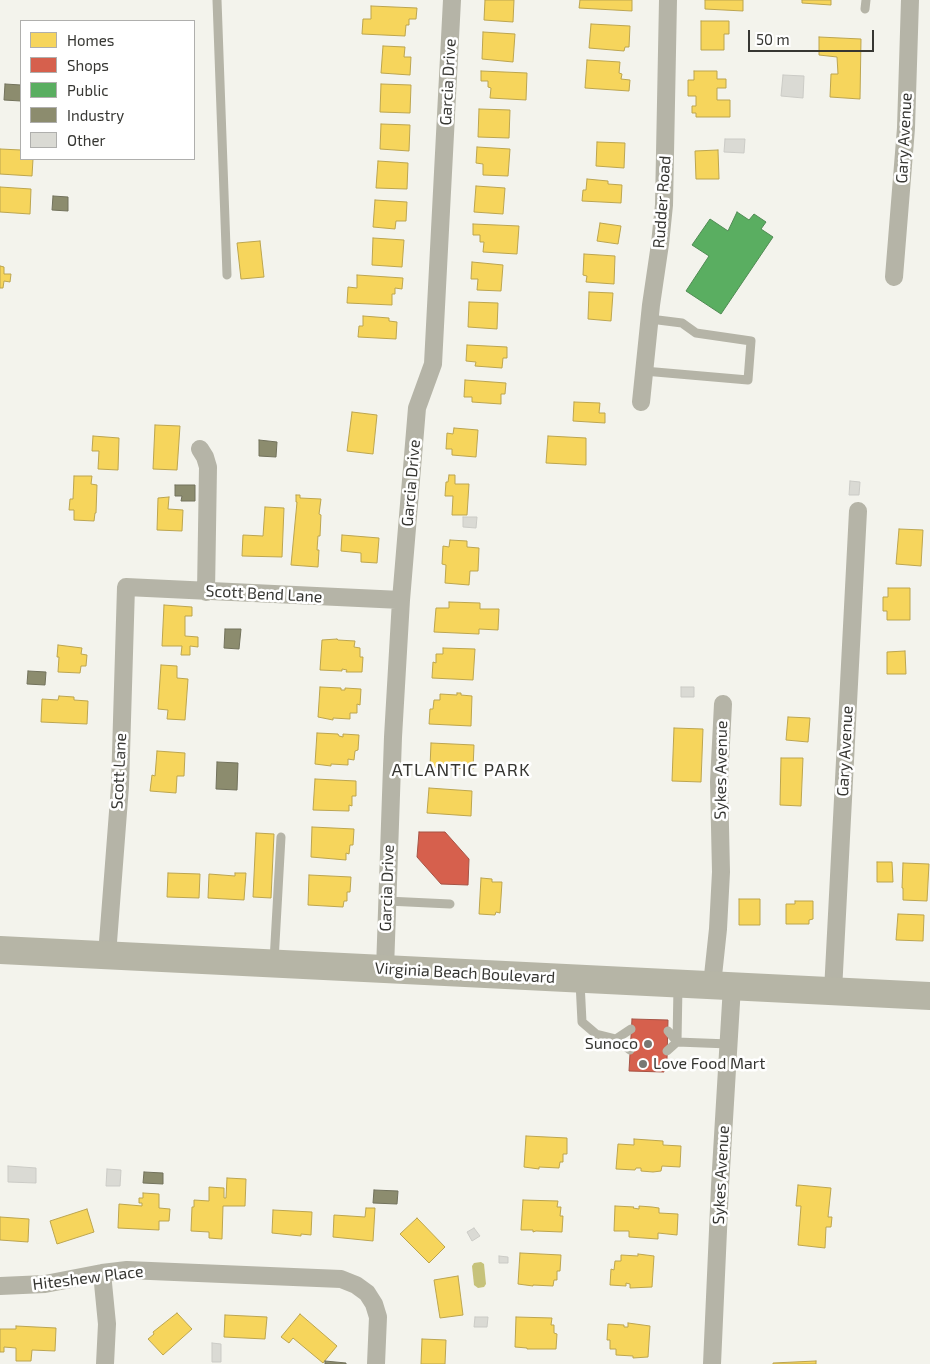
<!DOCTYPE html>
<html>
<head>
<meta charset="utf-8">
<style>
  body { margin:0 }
  #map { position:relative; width:930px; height:1364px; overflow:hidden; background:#f3f3ec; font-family:"Exo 2",sans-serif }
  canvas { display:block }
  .legend { position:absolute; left:20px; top:20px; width:175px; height:140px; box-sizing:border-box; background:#fff; border:1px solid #afafad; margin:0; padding:6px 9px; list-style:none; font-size:15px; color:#363632 }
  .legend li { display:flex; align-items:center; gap:10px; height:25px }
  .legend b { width:25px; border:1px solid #afafad }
  .scale { position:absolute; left:748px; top:30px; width:126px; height:22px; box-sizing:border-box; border:2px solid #363632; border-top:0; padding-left:6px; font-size:15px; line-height:18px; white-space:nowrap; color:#363632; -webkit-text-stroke:4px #fff; paint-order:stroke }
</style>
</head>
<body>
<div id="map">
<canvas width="930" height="1364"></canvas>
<ul class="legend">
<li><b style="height:14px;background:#f6d55c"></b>Homes</li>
<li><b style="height:14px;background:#d6604d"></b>Shops</li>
<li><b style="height:14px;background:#5aae61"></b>Public</li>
<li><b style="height:14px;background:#8c8c6e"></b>Industry</li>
<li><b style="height:14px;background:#dadad4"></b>Other</li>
</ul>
<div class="scale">50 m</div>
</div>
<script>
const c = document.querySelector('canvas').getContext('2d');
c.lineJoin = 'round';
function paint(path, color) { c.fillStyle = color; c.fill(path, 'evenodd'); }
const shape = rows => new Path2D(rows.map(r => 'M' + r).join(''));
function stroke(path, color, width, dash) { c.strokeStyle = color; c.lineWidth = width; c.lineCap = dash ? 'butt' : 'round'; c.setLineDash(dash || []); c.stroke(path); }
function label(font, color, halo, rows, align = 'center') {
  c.font = font + ' "Exo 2",sans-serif'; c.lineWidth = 5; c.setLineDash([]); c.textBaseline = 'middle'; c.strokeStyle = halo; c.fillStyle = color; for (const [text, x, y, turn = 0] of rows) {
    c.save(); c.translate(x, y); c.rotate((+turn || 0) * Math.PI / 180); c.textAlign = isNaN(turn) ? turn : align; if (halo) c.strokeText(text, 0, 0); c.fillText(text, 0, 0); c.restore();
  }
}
const water = shape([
  [481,1262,484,1264,486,1284,484,1287,478,1288,474,1285,472,1266,474,1263]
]);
const homes = shape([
  [485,0,514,0,513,22,484,20,485,0],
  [580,0,632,0,632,11,579,8,580,0],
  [705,0,743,0,743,11,705,9,705,0],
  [802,0,831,0,831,5,802,3,802,0],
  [371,6,417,8,416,19,409,19,409,25,406,25,405,36,362,34,363,19,371,19,371,6],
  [701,21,729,21,729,34,724,34,724,50,701,50,701,21],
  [591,24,630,26,629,47,625,47,624,51,589,48,591,24],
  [483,32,515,34,513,62,482,59,483,32],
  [819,37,861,39,860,99,830,97,831,74,838,74,837,57,819,55,819,37],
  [383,46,405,47,404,57,411,57,410,75,381,73,383,46],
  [587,60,620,62,619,73,622,74,621,79,630,80,629,91,585,88,587,60],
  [481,71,527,73,526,100,490,98,491,88,488,87,488,81,481,81,481,71],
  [694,71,717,71,717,79,726,79,726,88,717,88,717,100,730,100,730,117,696,117,696,113,692,113,692,106,696,106,696,96,688,96,688,80,694,80,694,71],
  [381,84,411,85,410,113,380,112,381,84],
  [479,109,510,110,509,138,478,137,479,109],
  [381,124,410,125,409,151,380,149,381,124],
  [597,142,625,143,624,168,596,166,597,142],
  [477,147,510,149,508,176,483,175,483,164,476,163,477,147],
  [0,149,21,150,21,159,33,159,32,176,0,174,0,149],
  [718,150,719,179,696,179,695,151,718,150],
  [378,161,408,163,407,189,376,188,378,161],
  [587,179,608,181,608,184,622,185,621,203,582,201,583,190,586,190,587,179],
  [476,186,505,188,503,214,474,212,476,186],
  [0,187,31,189,30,214,0,212,0,187],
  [375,200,407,202,406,221,396,221,395,229,373,227,375,200],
  [600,223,621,226,618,244,597,241,600,223],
  [473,224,519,226,517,254,483,252,484,242,480,242,480,235,473,235,473,224],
  [373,238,404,240,402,267,372,265,373,238],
  [260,241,264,277,241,279,237,243,260,241],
  [584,254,615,256,614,284,586,282,587,276,583,275,584,254],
  [472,262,503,265,501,291,477,290,478,279,471,279,472,262],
  [0,266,4,267,4,274,11,274,10,282,4,281,3,288,0,288,0,266],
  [357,275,403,278,402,289,395,288,395,294,392,294,392,305,347,303,348,287,357,288,357,275],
  [589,292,613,293,611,321,588,319,589,292],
  [469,302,498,303,497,329,468,327,469,302],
  [363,316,389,318,389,321,397,322,396,339,358,337,359,326,363,326,363,316],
  [467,345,507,347,507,358,503,358,502,368,475,366,476,362,466,361,467,345],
  [465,380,506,383,505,394,501,394,501,404,472,402,472,397,464,397,465,380],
  [574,402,600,403,599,413,605,413,605,423,573,421,574,402],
  [352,412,377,415,373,454,347,451,352,412],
  [155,425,180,426,177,470,153,469,155,425],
  [454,428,478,430,476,457,452,455,452,449,446,449,447,433,453,434,454,428],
  [93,436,119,438,118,470,98,469,99,451,92,451,93,436],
  [548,436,586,438,586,465,546,463,548,436],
  [449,475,455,475,455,484,469,484,467,515,452,515,453,496,445,496,446,482,448,482,449,475],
  [74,476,92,476,91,484,97,485,96,513,95,513,94,521,74,520,74,510,69,510,70,499,73,499,74,476],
  [296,495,300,495,300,498,321,499,319,514,321,515,320,536,318,536,317,550,319,550,318,567,291,565,297,502,296,502,296,495],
  [169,497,168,509,183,510,182,531,157,530,158,498,169,497],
  [265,507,284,508,282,557,242,556,243,535,263,536,265,507],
  [899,529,923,530,921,566,896,564,899,529],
  [342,535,379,538,377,563,361,562,361,553,341,551,342,535],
  [450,540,467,541,467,547,479,548,478,571,470,571,469,585,445,583,446,565,442,564,443,546,449,547,450,540],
  [888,588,910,588,910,620,887,620,887,611,883,611,883,597,888,597,888,588],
  [449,602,480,603,480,609,499,609,498,630,479,629,479,634,434,632,436,608,449,608,449,602],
  [164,605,192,607,192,616,185,616,185,636,198,637,198,647,190,646,190,655,181,655,182,646,162,646,164,605],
  [337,639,338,640,355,641,354,647,360,648,360,657,363,657,362,672,346,672,347,670,342,669,342,671,320,670,322,640,337,639],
  [58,645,82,648,81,654,87,655,86,666,81,666,80,673,58,672,59,657,57,657,58,645],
  [443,648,475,649,473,680,432,678,433,662,436,663,436,654,443,654,443,648],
  [905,651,906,674,887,674,887,652,905,651],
  [161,665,177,666,177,678,188,679,185,720,167,719,168,710,158,709,161,665],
  [320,687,341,688,341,690,345,690,345,688,361,689,360,705,357,704,357,713,350,713,350,719,333,718,333,720,318,717,320,687],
  [457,693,461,693,461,695,472,696,471,726,429,724,430,709,433,709,434,700,440,700,440,694,457,695,457,693],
  [59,696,74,697,74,700,88,701,87,724,41,722,42,699,58,700,59,696],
  [788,717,810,718,808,742,786,740,788,717],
  [674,728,703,729,701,782,672,781,674,728],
  [317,733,338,734,339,736,343,737,343,734,359,735,358,750,355,751,354,760,348,759,348,765,331,764,331,766,315,764,317,733],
  [431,743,474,745,473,769,430,767,431,743],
  [157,751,185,753,184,776,177,776,176,793,150,791,152,775,155,776,157,751],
  [781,758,803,758,801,806,780,805,781,758],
  [315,779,356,781,356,796,352,796,352,806,349,805,349,811,313,810,315,779],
  [429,788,472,791,471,816,427,813,429,788],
  [312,827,354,829,353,845,350,845,349,854,346,853,346,860,311,857,312,827],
  [256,833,274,834,271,898,253,897,256,833],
  [877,862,892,862,893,882,877,882,877,862],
  [903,863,929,864,927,901,903,900,903,888,902,888,903,863],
  [168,873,200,874,199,898,167,897,168,873],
  [235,873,246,873,244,900,208,898,209,874,235,876,235,873],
  [309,875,351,877,350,892,347,892,347,901,344,901,343,907,308,905,309,875],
  [481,878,492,879,492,882,502,882,500,913,496,912,495,915,479,914,481,878],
  [739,899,760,899,760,925,739,925,739,899],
  [795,901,813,901,813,919,809,920,809,924,786,924,786,904,795,904,795,901],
  [898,914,924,915,923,941,896,940,898,914],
  [526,1136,567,1138,567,1154,563,1154,563,1162,560,1162,559,1168,539,1167,539,1169,524,1167,526,1136],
  [634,1139,663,1141,663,1145,681,1146,680,1167,662,1166,661,1171,653,1172,641,1171,641,1168,636,1168,635,1170,616,1169,618,1144,634,1145,634,1139],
  [227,1178,246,1179,245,1206,223,1206,222,1239,209,1238,209,1232,191,1231,192,1207,194,1207,194,1200,209,1201,209,1187,224,1188,224,1198,226,1198,227,1178],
  [798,1185,831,1188,828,1217,832,1217,831,1227,826,1227,825,1248,798,1245,801,1206,796,1206,798,1185],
  [143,1193,159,1194,159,1208,170,1209,169,1221,159,1221,159,1230,118,1228,119,1204,142,1206,142,1203,139,1203,139,1198,143,1198,143,1193],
  [523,1200,558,1201,557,1207,561,1207,560,1216,563,1216,562,1232,536,1231,533,1232,533,1230,521,1230,523,1200],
  [615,1206,634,1207,633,1208,639,1209,639,1206,652,1207,659,1208,659,1213,678,1214,677,1235,658,1233,658,1239,629,1237,629,1231,614,1231,615,1206],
  [366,1208,375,1208,373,1241,333,1237,334,1215,365,1217,366,1208],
  [87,1209,94,1232,57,1244,50,1221,87,1209],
  [273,1210,312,1212,311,1235,301,1234,301,1236,272,1233,273,1210],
  [0,1217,29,1219,28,1242,0,1240,0,1217],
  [417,1218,445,1247,429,1263,400,1234,417,1218],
  [520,1253,561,1255,560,1271,557,1271,557,1280,554,1280,553,1286,533,1285,533,1286,518,1284,520,1253],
  [638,1254,654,1256,652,1287,630,1288,630,1284,626,1283,626,1286,610,1285,611,1269,614,1270,615,1261,621,1261,621,1255,638,1256,638,1254],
  [458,1276,463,1315,440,1318,434,1280,458,1276],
  [177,1313,192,1329,163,1355,148,1339,154,1334,153,1332,177,1313],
  [300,1314,337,1346,323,1363,293,1338,289,1343,281,1337,300,1314],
  [225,1315,267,1317,265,1339,224,1337,225,1315],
  [516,1317,552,1318,551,1325,554,1325,554,1333,557,1334,556,1349,527,1349,527,1348,515,1347,516,1317],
  [628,1323,650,1326,648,1357,633,1358,633,1356,616,1355,616,1349,610,1349,610,1340,607,1340,608,1324,624,1325,624,1327,628,1327,628,1323],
  [16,1326,56,1328,55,1351,32,1350,31,1361,16,1361,16,1348,4,1347,4,1352,0,1352,0,1329,16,1329,16,1326],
  [422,1339,446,1340,445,1364,421,1364,422,1339],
  [816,1361,816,1364,773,1364,773,1363,816,1361]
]);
const shops = shape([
  [419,832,445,832,469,859,468,885,441,884,417,857,419,832],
  [632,1019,668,1020,667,1059,665,1060,664,1072,629,1071,632,1019]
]);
const public = shape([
  [737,212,749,220,754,214,766,222,761,229,773,237,721,314,686,291,709,256,692,245,710,219,728,231,737,212]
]);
const industry = shape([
  [5,84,21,85,21,101,4,100,5,84],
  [53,196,68,197,68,211,52,210,53,196],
  [259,440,277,442,276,457,259,456,259,440],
  [175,485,195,485,195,501,181,501,182,496,175,496,175,485],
  [225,629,241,629,239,649,224,648,225,629],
  [28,671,46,672,45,685,27,684,28,671],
  [217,762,238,763,237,790,216,789,217,762],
  [144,1172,163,1173,163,1184,143,1183,144,1172],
  [374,1190,398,1191,397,1204,373,1203,374,1190],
  [325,1361,346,1363,346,1364,325,1364,325,1361]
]);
const building = shape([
  [783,75,804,76,803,98,781,96,783,75],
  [725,139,745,139,744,153,724,152,725,139],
  [850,481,860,482,859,495,849,495,850,481],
  [463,517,477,517,476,528,463,527,463,517],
  [681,687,694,687,694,697,681,697,681,687],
  [8,1166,36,1168,36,1183,8,1182,8,1166],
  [107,1169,121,1170,120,1186,106,1186,107,1169],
  [474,1228,480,1236,472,1241,467,1232,474,1228],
  [499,1256,508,1257,508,1263,499,1263,499,1256],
  [475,1317,488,1317,487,1327,474,1327,475,1317],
  [212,1343,221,1344,221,1362,212,1362,212,1343]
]);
const lane = shape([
  [217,0,227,275],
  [865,9,866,0],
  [644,371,748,380,751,341,696,333,682,323,650,319],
  [387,901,450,904],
  [274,961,281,837],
  [580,982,582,1022,596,1034,616,1039,631,1029],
  [678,986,677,1042,729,1044],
  [616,1039,630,1050],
  [667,1051,677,1042,668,1031]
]);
const street = shape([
  [894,277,906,128,910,0],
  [641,402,651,305,660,244,664,205,668,0],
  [200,449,205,457,208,467,206,592],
  [107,955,120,786,126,587,401,600],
  [385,969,393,737,401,600,417,408,433,364,452,0],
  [712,985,718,929,721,872,719,782,723,704],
  [833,991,858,511],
  [102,1273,107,1324,105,1364],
  [0,1286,45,1284,102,1273,127,1270,341,1279,356,1285,367,1293,374,1304,378,1317,376,1364],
  [712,1364,720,1186,732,986]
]);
const primary = shape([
  [0,950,930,996]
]);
const markers = [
  [648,1044,5,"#787873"],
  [643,1064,5,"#787873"]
];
const streetNames = [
  ["Garcia Drive",448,82,-87],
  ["Gary Avenue",904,138,-87],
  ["Rudder Road",662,202,-86],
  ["Garcia Drive",411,483,-85],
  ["Scott Bend Lane",264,594,3],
  ["Gary Avenue",845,751,-87],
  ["Sykes Avenue",721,770,-89],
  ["Scott Lane",119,771,-87],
  ["Garcia Drive",387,888,-88],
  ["Virginia Beach Boulevard",465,973,3],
  ["Sykes Avenue",721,1175,-87],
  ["Hiteshew Place",88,1278,-7]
];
const poiNames = [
  ["Sunoco",638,1044],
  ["Love Food Mart",653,1064,"left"]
];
const neighbourhoodNames = [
  ["ATLANTIC PARK",461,770]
];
paint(water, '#c6c27a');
paint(homes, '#f6d55c');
stroke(homes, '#bca54f', 1);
paint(shops, '#d6604d');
stroke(shops, '#a65345', 1);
paint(public, '#5aae61');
stroke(public, '#4f8a53', 1);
paint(industry, '#8c8c6e');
stroke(industry, '#72725c', 1);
paint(building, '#dadad4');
stroke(building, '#cbcbc6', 1);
stroke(lane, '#b5b4a7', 9);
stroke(street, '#b5b4a7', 18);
stroke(primary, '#b6b5a6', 28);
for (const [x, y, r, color] of markers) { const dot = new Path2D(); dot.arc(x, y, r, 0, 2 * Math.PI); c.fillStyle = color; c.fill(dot); stroke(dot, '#fff', 2); }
label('16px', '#363632', '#fff', streetNames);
label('16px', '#363632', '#fff', poiNames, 'right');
c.letterSpacing = '1px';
label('18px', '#363632', '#fff', neighbourhoodNames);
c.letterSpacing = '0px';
</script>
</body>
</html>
